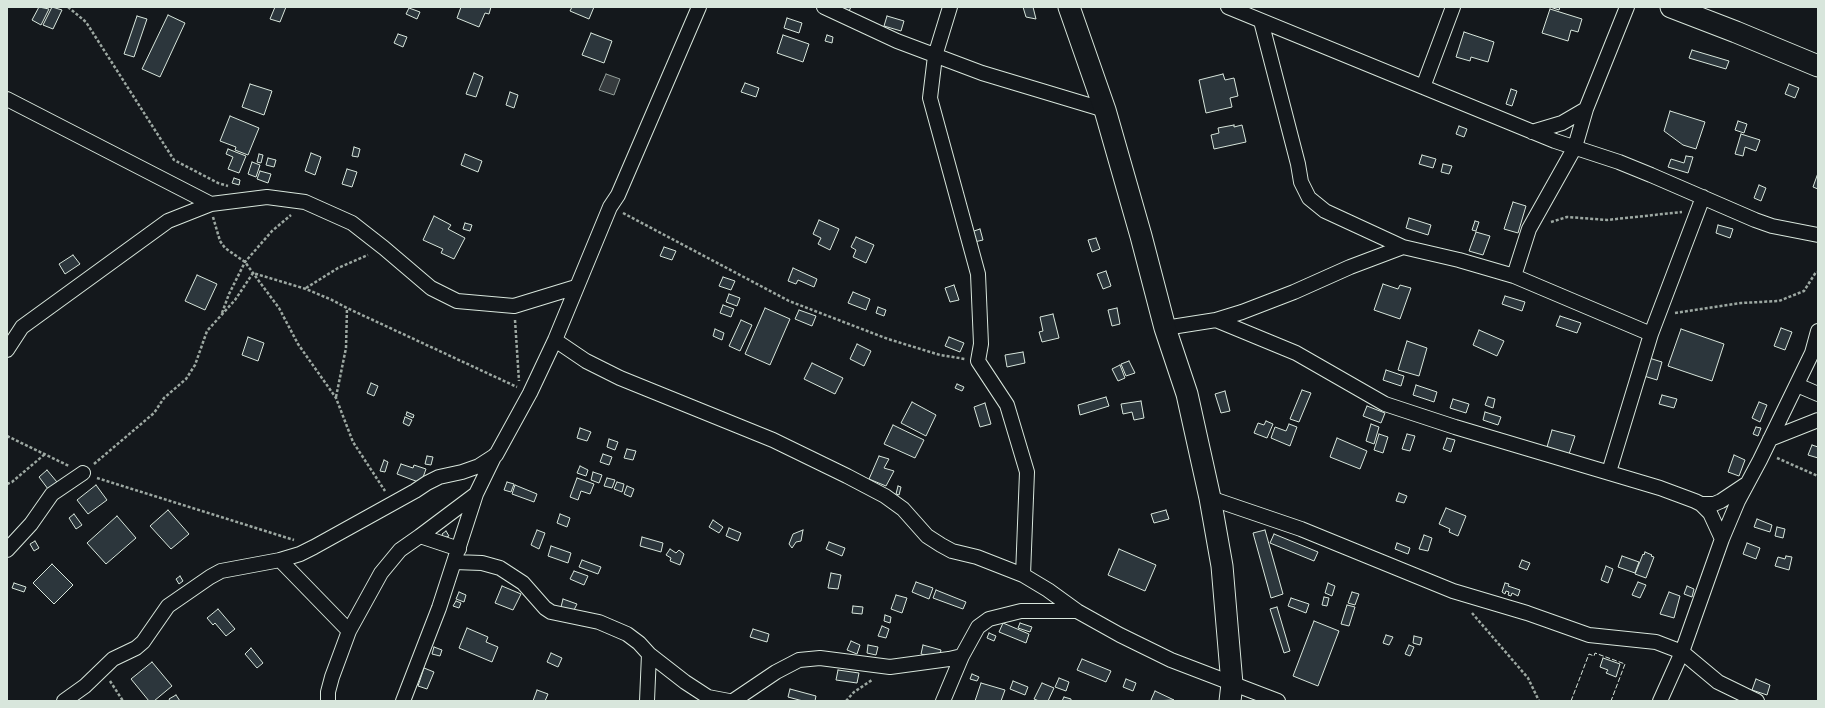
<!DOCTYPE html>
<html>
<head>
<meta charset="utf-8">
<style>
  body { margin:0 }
  #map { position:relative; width:1825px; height:708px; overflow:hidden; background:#14181c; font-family:Signika,sans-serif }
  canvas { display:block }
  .frame { position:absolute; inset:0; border:8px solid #d8e6dc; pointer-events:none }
</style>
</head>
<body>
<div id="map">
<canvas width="1825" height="708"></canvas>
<div class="frame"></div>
</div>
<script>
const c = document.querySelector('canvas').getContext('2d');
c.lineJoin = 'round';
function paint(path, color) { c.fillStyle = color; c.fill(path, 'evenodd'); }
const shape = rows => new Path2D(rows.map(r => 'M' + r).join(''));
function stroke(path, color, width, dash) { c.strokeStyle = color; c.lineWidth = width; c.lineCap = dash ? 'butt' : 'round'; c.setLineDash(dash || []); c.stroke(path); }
const water = shape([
  [606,74,620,79,614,95,599,90,606,74]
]);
const building = shape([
  [39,7,49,9,41,25,32,20,39,7],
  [52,7,62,10,53,29,43,25,52,7],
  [275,7,286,7,280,22,270,19,275,7],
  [461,7,491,7,489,14,485,13,479,27,457,18,461,7],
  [572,7,594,7,589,19,570,11,572,7],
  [839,7,851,7,849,11,839,7],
  [1023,7,1033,7,1036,19,1026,17,1023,7],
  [1550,7,1560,7,1559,10,1550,7],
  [409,8,420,12,417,19,406,14,409,8],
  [1550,9,1582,19,1578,32,1571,30,1568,41,1542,33,1550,9],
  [168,15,185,23,160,77,142,69,168,15],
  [137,16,147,19,134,57,124,54,137,16],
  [887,16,904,21,901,31,884,26,887,16],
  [787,18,802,23,799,33,784,28,787,18],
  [1464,32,1494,42,1488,62,1471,57,1470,61,1456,57,1464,32],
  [591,33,612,41,604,63,582,55,591,33],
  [398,34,407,37,403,47,394,43,398,34],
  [783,35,809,44,803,62,777,53,783,35],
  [827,35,833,37,832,43,825,41,827,35],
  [1692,50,1729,61,1726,69,1689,58,1692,50],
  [474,73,483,77,476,97,466,94,474,73],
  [1223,74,1225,80,1234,78,1238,96,1230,98,1232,107,1206,113,1199,80,1223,74],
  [745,83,759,88,756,97,741,92,745,83],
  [250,84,272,91,264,115,242,107,250,84],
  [1789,84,1799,88,1795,98,1785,94,1789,84],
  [1511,89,1517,91,1512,106,1506,104,1511,89],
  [510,92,518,95,514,108,506,105,510,92],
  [1670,111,1705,122,1696,149,1683,145,1664,131,1670,111],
  [230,116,259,128,248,155,235,150,236,147,220,141,230,116],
  [1738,121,1747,124,1744,133,1735,130,1738,121],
  [1234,125,1234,127,1242,125,1246,142,1214,149,1211,135,1219,133,1218,128,1234,125],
  [1459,126,1467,129,1464,137,1456,134,1459,126],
  [1741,134,1760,140,1756,151,1745,147,1743,156,1735,154,1741,134],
  [354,147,360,149,358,157,352,156,354,147],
  [228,149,246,156,239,173,228,169,233,157,226,154,228,149],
  [311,153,321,157,315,175,305,171,311,153],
  [259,154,263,155,261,163,257,162,259,154],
  [465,154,482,161,478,172,461,165,465,154],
  [1422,155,1436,159,1433,168,1419,164,1422,155],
  [1686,156,1693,157,1688,173,1668,167,1671,159,1684,163,1686,156],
  [268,158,276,160,274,167,266,165,268,158],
  [252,162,260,165,256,177,248,174,252,162],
  [1443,164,1452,166,1449,174,1441,172,1443,164],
  [347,169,357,172,352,187,342,184,347,169],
  [260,171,271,174,268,183,257,179,260,171],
  [1818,173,1818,189,1813,187,1818,173],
  [234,178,240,180,239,185,232,183,234,178],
  [1759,185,1766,188,1761,201,1754,198,1759,185],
  [1513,202,1526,206,1518,233,1504,229,1513,202],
  [434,216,451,225,448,229,465,238,454,259,441,253,443,249,423,240,434,216],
  [1409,218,1431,225,1428,235,1406,228,1409,218],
  [819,220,839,229,830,250,818,244,821,238,813,234,819,220],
  [1475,221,1479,222,1476,231,1472,230,1475,221],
  [465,223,472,225,470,231,463,229,465,223],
  [1718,225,1733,229,1730,238,1716,233,1718,225],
  [980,229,983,240,974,242,971,232,980,229],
  [1476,232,1490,236,1483,255,1469,251,1476,232],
  [856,237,874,245,866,263,853,257,856,250,851,247,856,237],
  [1096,238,1100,249,1092,252,1088,240,1096,238],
  [664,247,676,251,672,260,660,256,664,247],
  [73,255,80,264,65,274,59,264,73,255],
  [793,268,817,279,814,287,798,280,796,284,788,281,793,268],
  [1106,271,1111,286,1103,289,1097,274,1106,271],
  [197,275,217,284,205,310,185,301,197,275],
  [723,277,735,281,731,290,719,286,723,277],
  [1383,284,1398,289,1400,285,1411,288,1400,319,1374,310,1383,284],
  [954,285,959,300,950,302,945,288,954,285],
  [853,292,870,299,866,310,848,303,853,292],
  [729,294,740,298,737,306,726,302,729,294],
  [1505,296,1525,302,1522,311,1502,304,1505,296],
  [723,305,734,309,731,317,720,313,723,305],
  [878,307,886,310,884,316,876,313,878,307],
  [765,308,790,319,770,365,745,354,765,308],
  [1117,308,1120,324,1112,326,1108,310,1117,308],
  [799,310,816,316,812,326,795,319,799,310],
  [1053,314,1059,338,1042,342,1039,332,1043,331,1040,317,1053,314],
  [1560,316,1581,323,1577,333,1556,326,1560,316],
  [741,320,752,325,740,351,729,346,741,320],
  [1781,328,1792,332,1785,350,1774,346,1781,328],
  [715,329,724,333,722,340,713,336,715,329],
  [1681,329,1724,344,1712,381,1668,366,1681,329],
  [1479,330,1504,341,1497,356,1473,345,1479,330],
  [248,337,264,343,258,361,242,355,248,337],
  [949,337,964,343,960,352,945,346,949,337],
  [1407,341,1427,348,1419,376,1398,370,1407,341],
  [857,344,871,351,864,366,850,359,857,344],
  [1023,352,1025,363,1007,367,1005,355,1023,352],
  [1649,358,1662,362,1657,380,1644,376,1649,358],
  [1129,361,1135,373,1126,376,1121,364,1129,361],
  [812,363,843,378,835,394,804,379,812,363],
  [1120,365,1125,378,1118,381,1112,369,1120,365],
  [1386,370,1404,376,1401,386,1383,380,1386,370],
  [371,383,378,386,374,396,367,393,371,383],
  [957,384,964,387,962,391,955,388,957,384],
  [1416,385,1437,392,1434,402,1413,395,1416,385],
  [1302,390,1311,393,1299,422,1290,419,1302,390],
  [1225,391,1230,411,1221,413,1215,394,1225,391],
  [1662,395,1677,399,1674,408,1659,404,1662,395],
  [1106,397,1109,406,1080,415,1078,405,1106,397],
  [1488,397,1495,399,1493,408,1485,405,1488,397],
  [1453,399,1469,404,1466,413,1450,408,1453,399],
  [1141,401,1144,418,1134,420,1132,412,1123,414,1121,404,1141,401],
  [912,402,936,415,926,436,901,423,912,402],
  [1759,402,1767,405,1760,422,1752,418,1759,402],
  [985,403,991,424,980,427,974,407,985,403],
  [1367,406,1385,413,1381,423,1363,416,1367,406],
  [407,412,414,415,413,418,406,415,407,412],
  [1485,412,1501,417,1498,425,1483,420,1485,412],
  [405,417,412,420,409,426,403,423,405,417],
  [1266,421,1273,424,1267,438,1254,433,1258,423,1264,425,1266,421],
  [1289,424,1297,427,1290,446,1271,438,1275,427,1286,431,1289,424],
  [1371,424,1379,427,1374,444,1366,441,1371,424],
  [893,425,924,440,915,458,884,444,893,425],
  [1756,427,1761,428,1758,436,1753,434,1756,427],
  [580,428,591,432,587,441,577,438,580,428],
  [1552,430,1575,436,1569,454,1547,447,1552,430],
  [1379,434,1388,437,1383,453,1374,450,1379,434],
  [1407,434,1415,436,1410,451,1402,449,1407,434],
  [1337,438,1367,451,1360,469,1330,457,1337,438],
  [1447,438,1455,440,1451,452,1443,449,1447,438],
  [609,439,618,442,615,450,607,447,609,439],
  [1812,445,1818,447,1818,458,1808,455,1812,445],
  [627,449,636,451,633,460,624,458,627,449],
  [603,454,612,457,609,465,600,462,603,454],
  [1734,455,1745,460,1739,476,1728,472,1734,455],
  [427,456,433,457,431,465,425,464,427,456],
  [879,456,889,459,884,468,894,471,886,486,869,479,879,456],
  [384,460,388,462,385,472,380,471,384,460],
  [401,464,413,468,414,465,426,469,421,483,397,474,401,464],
  [580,466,588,470,586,476,577,473,580,466],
  [47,470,57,482,48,489,39,477,47,470],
  [593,472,602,475,599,483,591,480,593,472],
  [577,478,594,484,590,494,581,491,578,500,570,497,577,478],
  [607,478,615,480,612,488,604,486,607,478],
  [507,482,514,484,511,492,504,490,507,482],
  [617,482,624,484,622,492,614,489,617,482],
  [96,485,107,500,88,514,77,500,96,485],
  [515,485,537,494,534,502,512,494,515,485],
  [627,486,634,489,631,497,624,494,627,486],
  [898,486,901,487,899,495,896,494,898,486],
  [1399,493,1407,496,1404,503,1396,501,1399,493],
  [1446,508,1466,516,1458,536,1449,532,1450,529,1439,524,1446,508],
  [168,510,189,534,171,549,150,526,168,510],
  [1166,510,1169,519,1154,523,1151,514,1166,510],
  [74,514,82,525,76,529,69,518,74,514],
  [560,514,570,518,567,527,557,523,560,514],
  [117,516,136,538,106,564,87,543,117,516],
  [1757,519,1772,525,1770,532,1754,527,1757,519],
  [713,520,723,527,719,533,709,527,713,520],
  [1777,527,1785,529,1783,538,1775,536,1777,527],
  [729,528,741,533,738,541,726,536,729,528],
  [537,530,545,533,539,549,531,545,537,530],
  [803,530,801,541,796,542,792,548,789,544,793,534,803,530],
  [1265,530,1283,594,1271,598,1253,533,1265,530],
  [446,531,449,536,444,538,442,534,446,531],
  [1274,534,1318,552,1314,561,1270,543,1274,534],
  [1424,535,1432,538,1428,551,1419,549,1424,535],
  [642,537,663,543,661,552,640,546,642,537],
  [35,541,39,548,34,551,30,544,35,541],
  [829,542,845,548,842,556,826,549,829,542],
  [1397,543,1410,548,1408,554,1395,549,1397,543],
  [1747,543,1760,548,1756,559,1743,554,1747,543],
  [551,546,571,553,568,563,548,556,551,546],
  [670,549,676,553,679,550,684,554,680,565,670,561,671,558,666,555,670,549],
  [1119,549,1156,565,1145,591,1108,575,1119,549],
  [1645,552,1652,555,1651,556,1654,557,1646,578,1635,574,1643,554,1644,555,1645,552],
  [1622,556,1639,562,1635,573,1618,567,1622,556],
  [1786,556,1792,557,1789,570,1775,566,1778,557,1785,559,1786,556],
  [582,560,601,567,598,574,579,567,582,560],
  [1522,560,1530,563,1527,570,1519,567,1522,560],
  [52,564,73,585,54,604,33,583,52,564],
  [1606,566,1613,569,1608,583,1601,580,1606,566],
  [574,571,588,576,584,585,570,579,574,571],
  [831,573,841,575,838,589,828,588,831,573],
  [180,576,183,581,179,584,176,579,180,576],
  [916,582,933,588,929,599,912,592,916,582],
  [1638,582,1646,585,1640,598,1632,595,1638,582],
  [14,583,26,587,24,592,12,588,14,583],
  [1328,583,1335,586,1332,596,1325,593,1328,583],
  [1505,583,1509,584,1508,586,1520,590,1518,596,1512,593,1511,596,1508,595,1509,592,1506,591,1505,594,1502,592,1505,583],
  [502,586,521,594,513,610,495,603,502,586],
  [1687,586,1694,589,1692,597,1684,594,1687,586],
  [936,590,966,602,963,609,933,598,936,590],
  [459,592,466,595,464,602,456,599,459,592],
  [1352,592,1359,594,1355,605,1348,603,1352,592],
  [1669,592,1680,596,1674,618,1660,614,1669,592],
  [896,595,907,598,902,613,891,609,896,595],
  [1324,597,1329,598,1327,606,1322,605,1324,597],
  [1291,598,1309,604,1306,613,1288,606,1291,598],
  [563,599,577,604,573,612,561,607,563,599],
  [456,601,461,603,459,608,453,606,456,601],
  [1347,605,1355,607,1349,626,1341,624,1347,605],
  [853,606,863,607,862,614,852,613,853,606],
  [1277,607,1290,651,1284,653,1270,609,1277,607],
  [218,609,235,629,226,636,215,623,213,625,207,618,218,609],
  [885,615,891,617,890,623,884,621,885,615],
  [1314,621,1339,631,1318,686,1293,676,1314,621],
  [1003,623,1029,634,1026,643,999,632,1003,623],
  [1020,623,1032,627,1030,632,1018,628,1020,623],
  [882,626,889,629,886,638,878,636,882,626],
  [467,628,488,637,486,642,498,647,492,662,459,648,467,628],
  [753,629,769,634,767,642,750,637,753,629],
  [989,633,996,636,994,641,987,638,989,633],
  [1386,635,1393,637,1389,645,1383,643,1386,635],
  [1414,636,1422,638,1420,645,1413,643,1414,636],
  [851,641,860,645,857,654,847,650,851,641],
  [868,645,878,647,876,655,867,653,868,645],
  [923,645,941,650,939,659,921,654,923,645],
  [1409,645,1414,647,1410,656,1405,654,1409,645],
  [434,647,442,650,440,656,432,654,434,647],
  [251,648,263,663,257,668,245,654,251,648],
  [551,653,562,658,558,667,547,662,551,653],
  [1603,658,1620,664,1616,677,1606,673,1608,670,1600,667,1603,658],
  [1082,659,1111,671,1106,682,1077,670,1082,659],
  [152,662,172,686,154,701,149,701,131,679,152,662],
  [424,668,434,672,427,689,418,686,424,668],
  [838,670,859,673,857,683,836,680,838,670],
  [972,674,979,677,977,681,970,679,972,674],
  [1059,678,1069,682,1066,691,1055,687,1059,678],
  [1126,679,1136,683,1133,691,1123,687,1126,679],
  [1756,679,1770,685,1767,695,1752,690,1756,679],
  [1013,681,1028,687,1025,695,1010,689,1013,681],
  [981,683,1005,690,1001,701,975,701,981,683],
  [1042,683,1054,688,1048,701,1039,701,1034,699,1042,683],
  [790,689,816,696,815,701,803,701,788,697,790,689],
  [537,690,548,694,545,701,533,701,537,690],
  [1155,691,1174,700,1154,701,1151,700,1155,691],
  [176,695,180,701,170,701,169,699,176,695],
  [1064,697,1071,699,1071,701,1062,701,1064,697]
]);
const path = shape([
  [68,7,86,22,174,160,218,183,228,186],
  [623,213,789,301,888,339,940,355,965,359],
  [213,217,220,241,225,248,245,262,253,273,279,308,298,344,336,398,353,442,385,491],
  [1551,222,1567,217,1607,220,1682,212],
  [306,288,338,268,368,255],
  [222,313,229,294,245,262,272,231,291,215],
  [1675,313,1741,303,1779,301,1804,291,1816,272,1818,272],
  [515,320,519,381],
  [336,397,346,348,347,308],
  [7,436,69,466],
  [1777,458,1818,476],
  [94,464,154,413,164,398,186,379,195,365,207,331,235,300,253,273,306,289,332,300,347,308,517,387],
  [97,478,294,540],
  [7,484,12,482,45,454],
  [1472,613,1528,678,1539,701],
  [110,681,123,701],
  [846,701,854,692,872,680]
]);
const street = shape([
  [824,7,897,41,982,73,1105,110],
  [950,7,935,56,930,98,978,274,981,344,978,361,1007,405,1027,472,1023,575],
  [1228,7,1555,141,1619,162,1651,175,1755,220,1772,226,1818,235],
  [1261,21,1298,164,1301,182,1309,198,1325,211,1403,247,1459,260,1514,276,1651,334],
  [1423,87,1453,7],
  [7,99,211,204],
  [1532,132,1562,123,1586,109],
  [1514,276,1529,229,1575,147,1586,109,1627,7],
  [1216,320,1296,353,1385,404,1455,427,1660,488,1695,501,1701,504,1710,513,1722,539],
  [1165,328,1216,320,1242,312,1294,292,1350,267,1403,247],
  [555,340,586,361,620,378,773,440,847,476,885,496,903,509,927,536,941,545,952,551,977,557,1023,575,1048,590,1077,611,1120,635,1171,660,1278,701],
  [7,350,22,327,168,221,211,204,267,197,305,202,352,223,384,248,431,288,457,301,514,306,576,287],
  [1797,385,1818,394],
  [1770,439,1818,420],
  [1609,472,1651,334,1703,197],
  [1210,498,1301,529,1453,591,1527,613,1589,635,1656,642,1682,652,1718,682,1757,701],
  [1701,504,1714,504,1721,501,1745,485],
  [420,536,476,494],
  [7,550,31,524,52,494,83,473],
  [454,562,482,563,500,568,523,583,545,608,551,612,599,622,627,634,639,643,649,654,647,701],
  [349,631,280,560,300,554,314,547,415,491,427,483,439,477,462,472,479,466,496,455,530,393,555,340,610,207,618,195,699,7],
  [649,654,685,682,708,697,729,701],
  [64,701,85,686,113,659,136,648,143,642,168,606,210,577,221,571,280,560],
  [328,701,328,692,332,677,349,631,381,573,400,550,420,536,459,549],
  [403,701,439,608,476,494,495,455],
  [733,701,776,672,799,660,820,658,890,667,949,659,962,656,978,627,989,619,1021,611,1077,611],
  [943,701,962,656],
  [1660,701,1682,652,1722,539,1738,501,1760,460,1812,353,1818,331]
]);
const secondary = shape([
  [1069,7,1105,110,1141,236,1165,328,1187,394,1210,498,1222,566,1232,684,1230,701],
  [1671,7,1736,32,1818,66]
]);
const fence = shape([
  [1571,701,1589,654,1594,656,1595,653,1625,664,1611,701]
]);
paint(water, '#363b3e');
stroke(water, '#939e99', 1);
paint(building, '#2c363c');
stroke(building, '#d8e6dc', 1);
stroke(street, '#d8e6dc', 16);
stroke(secondary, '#d8e6dc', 23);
stroke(path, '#9da8a2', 2.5, [3, 2]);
stroke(street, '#14181c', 14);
stroke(secondary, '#14181c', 21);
stroke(fence, '#d8e6dc', 1, [5, 2]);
</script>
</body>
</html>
